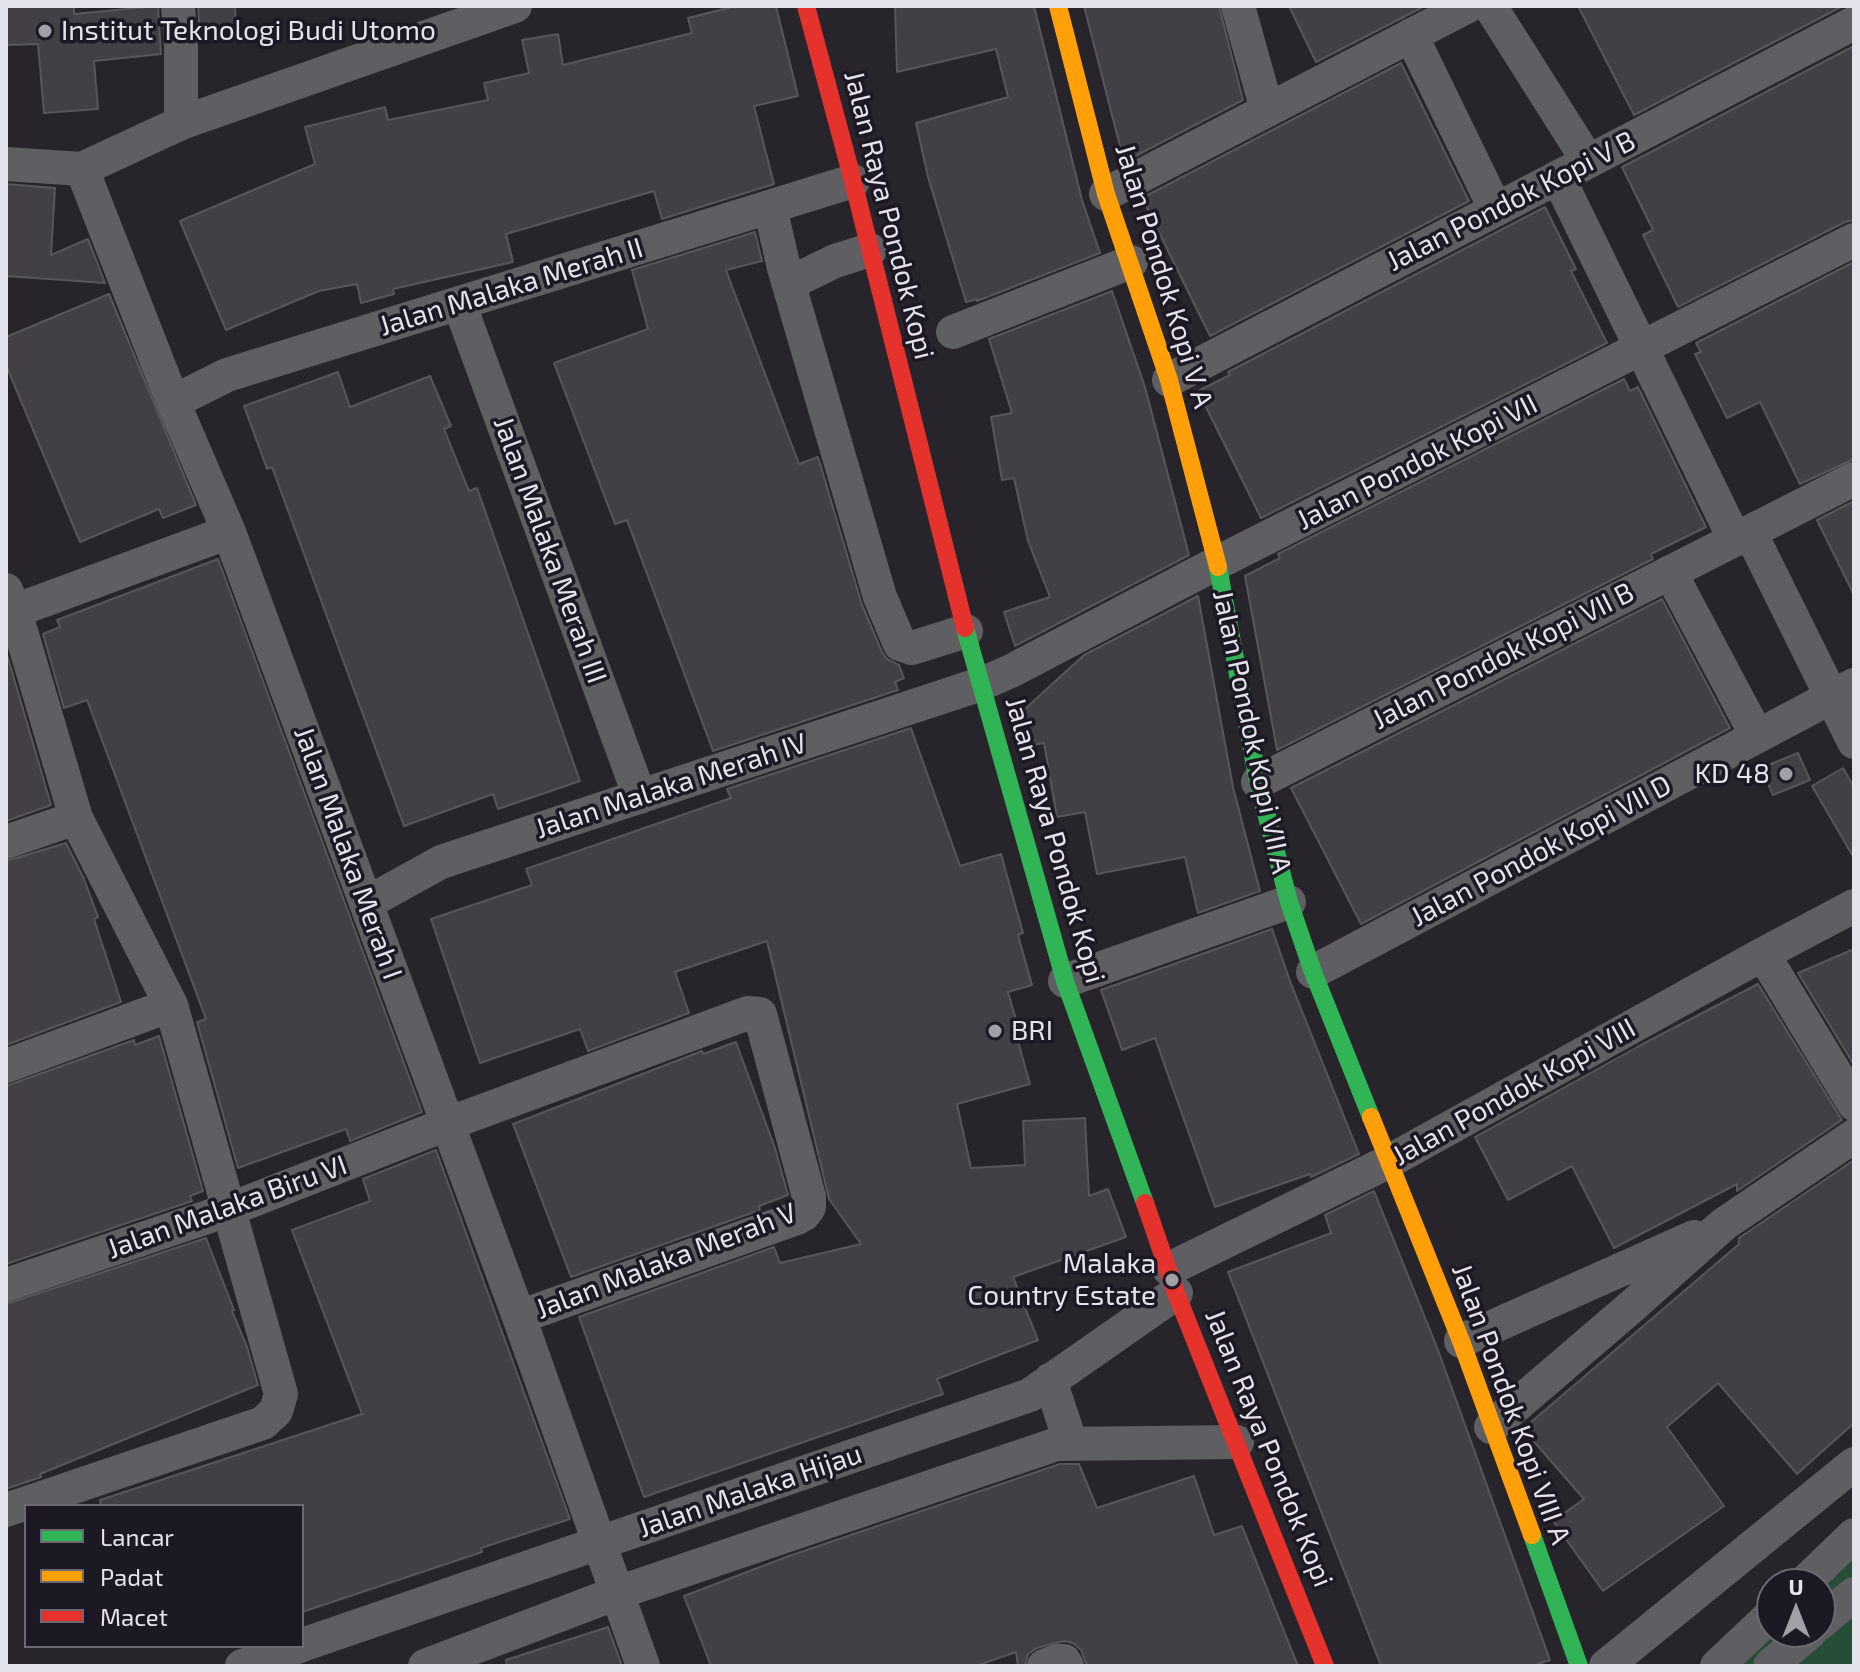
<!DOCTYPE html>
<html>
<head>
<meta charset="utf-8">
<style>
  body { margin:0 }
  #map { position:relative; width:1860px; height:1672px; overflow:hidden; background:#27252b; font-family:"Exo 2",sans-serif }
  canvas { display:block }
  .frame { position:absolute; inset:0; border:8px solid #e4e2ea; pointer-events:none }
  .legend { position:absolute; left:24px; top:1504px; width:280px; height:144px; box-sizing:border-box; background:#1c1924; border:2px solid #6c6973; margin:0; padding:10px 14px; list-style:none; font-size:24px; color:#e4e2ea }
  .legend li { display:flex; align-items:center; gap:16px; height:40px }
  .legend b { width:40px; border:2px solid #6c6973 }
  .north { position:absolute; left:1756px; top:1568px; width:80px; height:80px; box-sizing:border-box; background:#1c1924; border:2px solid #6c6973; border-radius:50%; rotate:0deg; font-size:22px; font-weight:700; line-height:32px; text-align:center; color:#e4e2ea }
  .north::after { content:''; display:block; margin:auto; width:28px; height:36px; background:#a2a0a7; clip-path:polygon(50% 0,100% 100%,50% 72%,0 100%) }
</style>
</head>
<body>
<div id="map">
<canvas width="1860" height="1672"></canvas>
<div class="frame"></div>
<ul class="legend">
<li><b style="height:10px;background:#30b455"></b>Lancar</li>
<li><b style="height:10px;background:#ff9f0a"></b>Padat</li>
<li><b style="height:10px;background:#e5322d"></b>Macet</li>
</ul>
<div class="north">U</div>
</div>
<script>
const c = document.querySelector('canvas').getContext('2d');
c.lineJoin = 'round';
function paint(path, color) { c.fillStyle = color; c.fill(path, 'evenodd'); }
const shape = rows => new Path2D(rows.map(r => 'M' + r).join(''));
function stroke(path, color, width, dash) { c.strokeStyle = color; c.lineWidth = width; c.lineCap = dash ? 'butt' : 'round'; c.setLineDash(dash || []); c.stroke(path); }
function label(font, color, halo, rows, align = 'center') {
  c.font = font + ' "Exo 2",sans-serif'; c.lineWidth = 7; c.setLineDash([]); c.textBaseline = 'middle'; c.strokeStyle = halo; c.fillStyle = color; for (const [text, x, y, turn = 0] of rows) {
    c.save(); c.translate(x, y); c.rotate((+turn || 0) * Math.PI / 180); c.textAlign = isNaN(turn) ? turn : align; if (halo) c.strokeText(text, 0, 0); c.fillText(text, 0, 0); c.restore();
  }
}
const green = shape([
  [1854,1535,1854,1594,1820,1623,1820,1584],
  [1854,1596,1854,1666,1717,1666,1772,1632,1810,1632]
]);
const building = shape([
  [6,6,74,6,74,14,158,6,161,54,94,61,98,109,44,113,38,44,6,45,6,6],
  [198,6,235,6,236,28,200,31,198,6],
  [736,6,776,6,798,96,754,106,774,184,662,219,654,191,506,234,513,262,393,289,394,294,361,303,357,284,319,291,226,330,180,221,315,164,305,127,385,107,388,120,488,100,484,83,529,73,522,40,558,34,563,65,692,33,688,18,736,6],
  [895,6,1034,6,1082,200,1100,253,977,301,977,299,966,302,928,177,916,123,1008,97,996,49,897,72,895,6],
  [1084,6,1219,6,1243,100,1124,162,1084,6],
  [1289,6,1425,6,1316,62,1289,6],
  [1578,6,1843,6,1634,115,1578,6],
  [1854,46,1854,220,1845,222,1678,307,1643,235,1653,230,1622,167,1854,46],
  [1401,63,1469,201,1210,336,1142,198,1401,63],
  [6,184,55,188,51,255,88,239,105,283,6,276,6,184],
  [1545,207,1576,269,1571,271,1607,343,1261,518,1198,391,1230,375,1228,372,1545,207],
  [755,232,762,261,726,270,799,464,818,457,862,605,882,652,887,659,899,665,904,678,895,682,898,690,713,751,627,520,615,524,554,363,648,329,632,270,755,232],
  [1854,262,1854,459,1800,484,1760,402,1727,418,1695,354,1701,352,1696,343,1854,262],
  [1112,291,1145,387,1189,555,1015,646,1004,612,1050,597,1028,541,1014,478,1002,480,991,417,1012,413,989,339,1112,291],
  [109,294,196,505,163,518,159,509,80,542,6,365,6,337,109,294],
  [338,372,350,407,430,376,451,426,444,429,469,491,477,488,580,781,498,809,493,794,404,826,272,467,267,469,244,406,338,372],
  [1624,379,1630,391,1638,387,1706,527,1651,554,1653,559,1277,750,1245,576,1280,558,1278,554,1624,379],
  [1854,501,1854,595,1817,520,1854,501],
  [218,559,422,1112,350,1141,346,1129,238,1168,197,1022,206,1019,87,700,64,708,43,634,60,627,57,620,218,559],
  [1198,596,1233,787,1260,891,1198,913,1185,857,1097,874,1085,812,1057,817,1044,743,1033,745,1025,709,1084,655,1198,596],
  [1662,599,1730,728,1361,924,1291,788,1662,599],
  [6,651,51,805,6,821,6,651],
  [911,728,960,866,1001,854,1023,933,1018,935,1032,985,1008,992,1021,1037,1017,1038,1030,1084,957,1104,971,1168,1025,1165,1023,1121,1085,1118,1089,1196,1108,1189,1126,1237,1013,1277,1038,1340,937,1379,943,1394,644,1497,579,1317,774,1247,780,1263,861,1244,829,1199,767,941,675,972,689,1013,588,1051,580,1029,480,1063,431,919,532,885,526,869,731,798,727,789,911,728],
  [1798,753,1810,780,1773,795,1761,768,1798,753],
  [1843,768,1854,787,1854,858,1812,786,1843,768],
  [66,843,84,879,98,917,94,919,121,1002,6,1045,6,861,66,843],
  [1272,929,1290,981,1359,1154,1311,1177,1310,1174,1215,1207,1155,1038,1122,1050,1101,990,1272,929],
  [1854,949,1854,1065,1798,973,1854,949],
  [1758,984,1842,1120,1737,1191,1737,1184,1614,1248,1572,1166,1508,1200,1475,1137,1641,1045,1758,984],
  [159,1036,203,1191,190,1196,192,1201,6,1264,6,1086,134,1040,135,1045,159,1036],
  [736,1042,775,1148,788,1195,759,1206,760,1210,571,1277,513,1124,702,1051,703,1054,736,1042],
  [436,1150,570,1519,481,1548,482,1552,302,1612,302,1506,101,1506,100,1500,362,1414,292,1230,370,1201,363,1179,436,1150],
  [1854,1160,1854,1423,1797,1474,1718,1383,1667,1427,1724,1506,1603,1591,1553,1521,1584,1499,1523,1429,1739,1244,1739,1238,1854,1160],
  [1374,1191,1438,1350,1550,1660,1532,1666,1381,1666,1228,1272,1331,1233,1325,1215,1374,1191],
  [206,1238,234,1310,232,1311,247,1347,258,1385,40,1474,41,1477,6,1489,6,1304,206,1238],
  [1060,1464,1079,1464,1097,1508,1194,1476,1214,1535,1242,1526,1298,1666,1087,1666,1081,1650,1073,1643,1064,1641,1037,1648,1028,1654,1025,1666,1018,1666,1016,1652,976,1666,711,1666,684,1596,789,1556,1060,1464],
  [608,1627,622,1666,507,1666,506,1660,608,1627]
]);
const street = shape([
  [178,6,181,45,181,123],
  [1238,6,1267,110],
  [1490,6,1588,161],
  [1411,35,1495,208],
  [6,164,82,169,181,123,515,6],
  [82,169,173,402,229,532,519,1317,643,1666],
  [1558,177,1735,540],
  [1106,194,1468,6],
  [770,207,784,268,880,597,900,644,912,648,966,631],
  [790,283,835,261,870,250],
  [459,303,640,797],
  [953,332,1131,262],
  [1169,380,1854,23],
  [173,402,227,375,853,181],
  [1750,532,1854,742],
  [1670,572,1757,736],
  [6,590,15,611,76,818,171,1005,281,1394,276,1411,263,1423,6,1510],
  [6,614,229,532],
  [1258,782,1854,479],
  [6,842,76,818],
  [367,903,441,862,981,684,1011,671,1217,563,1854,240],
  [1763,954,1854,1104],
  [1313,972,1854,685],
  [1065,981,1289,902],
  [6,1066,171,1005],
  [1169,1269,1388,1162,1763,954,1854,906],
  [6,1285,228,1210,447,1124,748,1013,760,1014,809,1197,809,1207,804,1214,797,1218,519,1317],
  [1461,1341,1694,1237],
  [1050,1380,1071,1444],
  [1491,1427,1631,1307,1724,1224,1854,1136],
  [1803,1584,1854,1535],
  [1820,1623,1854,1594],
  [302,1645,1030,1395,1176,1293],
  [242,1666,300,1646],
  [425,1666,617,1593,1057,1444,1237,1442],
  [1044,1666,1058,1661,1064,1661,1067,1666],
  [1606,1666,1854,1464],
  [1717,1666,1772,1614],
  [1770,1666,1810,1632]
]);
const fast = shape([
  [1218,567,1258,782,1289,902,1313,972,1371,1117],
  [965,628,1065,981,1145,1203],
  [1532,1535,1579,1666]
]);
const slow = shape([
  [1058,6,1106,194,1169,380,1218,567],
  [1371,1117,1461,1341,1532,1535]
]);
const jam = shape([
  [806,6,853,181,965,628],
  [1145,1203,1176,1293,1325,1666]
]);
const markers = [
  [45,31,8,"#a2a0a7"],
  [1786,774,8,"#a2a0a7"],
  [995,1031,8,"#a2a0a7"],
  [1172,1280,8,"#a2a0a7"]
];
const poiNames = [
  ["Institut Teknologi Budi Utomo",61,31],
  ["KD 48",1770,774,"right"],
  ["BRI",1011,1031],
  ["Malaka",1156,1264,"right"],
  ["Country Estate",1156,1296,"right"]
];
const streetNames = [
  ["Jalan Pondok Kopi V B",1511,201,-27],
  ["Jalan Raya Pondok Kopi",889,215,76],
  ["Jalan Pondok Kopi V A",1164,276,73],
  ["Jalan Malaka Merah II",511,287,-17],
  ["Jalan Pondok Kopi VII",1417,462,-27],
  ["Jalan Malaka Merah III",550,550,70],
  ["Jalan Pondok Kopi VII B",1503,656,-27],
  ["Jalan Pondok Kopi VII A",1252,732,78],
  ["Jalan Malaka Merah IV",671,786,-18],
  ["Jalan Raya Pondok Kopi",1055,840,74],
  ["Jalan Pondok Kopi VII D",1541,851,-28],
  ["Jalan Malaka Merah I",348,853,70],
  ["Jalan Pondok Kopi VIII",1514,1092,-29],
  ["Jalan Malaka Biru VI",227,1207,-20],
  ["Jalan Malaka Merah V",666,1261,-21],
  ["Jalan Pondok Kopi VIII A",1511,1404,70],
  ["Jalan Raya Pondok Kopi",1269,1448,68],
  ["Jalan Malaka Hijau",750,1491,-19]
];
paint(green, '#264d35');
paint(building, '#424046');
stroke(building, '#57565b', 2);
stroke(street, '#5f5e62', 34);
stroke(fast, '#30b455', 18);
stroke(slow, '#ff9f0a', 18);
stroke(jam, '#e5322d', 18);
for (const [x, y, r, color] of markers) { const dot = new Path2D(); dot.arc(x, y, r, 0, 2 * Math.PI); c.fillStyle = color; c.fill(dot); stroke(dot, '#1c1924', 3); }
label('28px', '#e4e2ea', '#1c1924', poiNames, 'left');
label('28px', '#e4e2ea', '#1c1924', streetNames);
</script>
</body>
</html>
